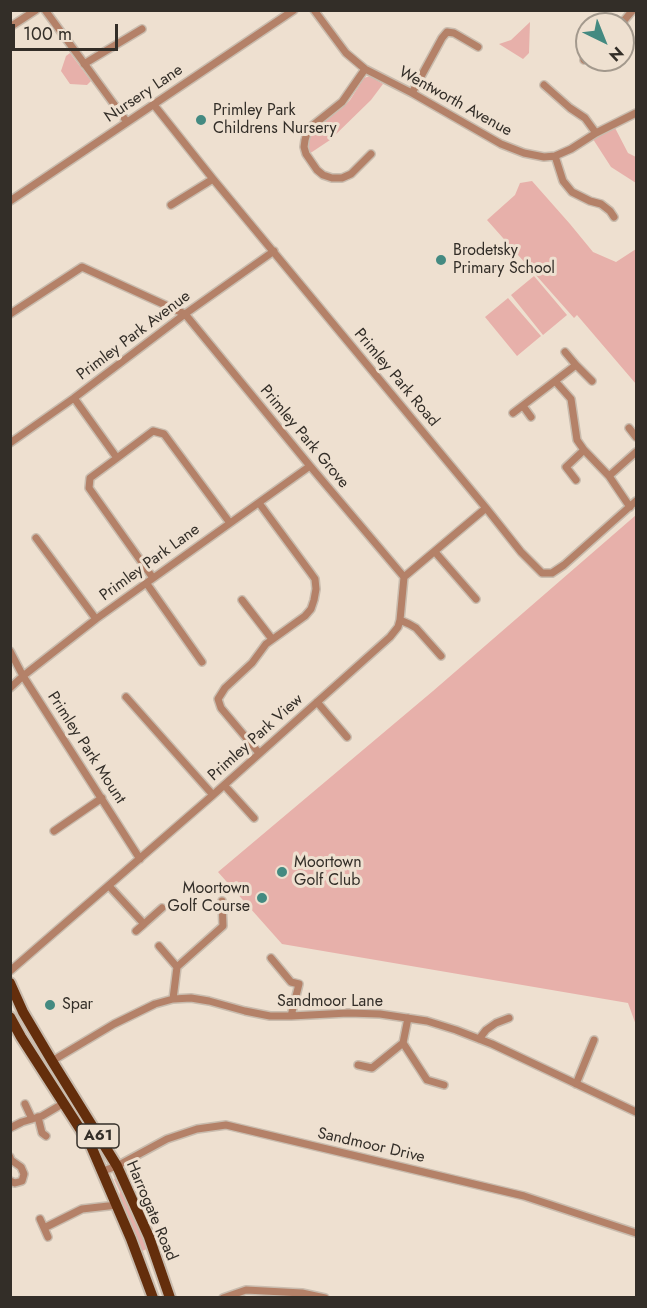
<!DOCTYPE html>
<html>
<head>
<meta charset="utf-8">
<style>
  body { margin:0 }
  #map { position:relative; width:647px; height:1308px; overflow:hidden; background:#eee0d0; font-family:Jost,sans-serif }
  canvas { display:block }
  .frame { position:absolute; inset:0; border:12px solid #332e28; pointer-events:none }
  .north { position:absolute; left:575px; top:12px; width:60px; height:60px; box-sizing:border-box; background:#eee0d0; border:2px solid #a3998d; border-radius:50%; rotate:137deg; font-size:16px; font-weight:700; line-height:24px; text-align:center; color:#332e28 }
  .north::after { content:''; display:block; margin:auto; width:21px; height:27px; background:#448a81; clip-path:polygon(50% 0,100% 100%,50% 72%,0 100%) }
  .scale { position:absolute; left:12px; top:24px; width:106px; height:27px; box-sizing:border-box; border:3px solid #332e28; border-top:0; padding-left:8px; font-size:18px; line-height:21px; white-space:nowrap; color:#332e28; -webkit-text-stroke:4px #eee0d0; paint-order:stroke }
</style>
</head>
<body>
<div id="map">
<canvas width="647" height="1308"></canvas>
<div class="frame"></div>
<div class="north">N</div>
<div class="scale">100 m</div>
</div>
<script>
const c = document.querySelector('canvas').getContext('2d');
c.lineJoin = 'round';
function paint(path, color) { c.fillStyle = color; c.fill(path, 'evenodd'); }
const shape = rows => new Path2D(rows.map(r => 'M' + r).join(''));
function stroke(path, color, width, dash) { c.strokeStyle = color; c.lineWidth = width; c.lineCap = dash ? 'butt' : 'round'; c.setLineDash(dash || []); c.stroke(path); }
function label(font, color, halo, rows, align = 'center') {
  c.font = font + ' Jost,sans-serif'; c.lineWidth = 6; c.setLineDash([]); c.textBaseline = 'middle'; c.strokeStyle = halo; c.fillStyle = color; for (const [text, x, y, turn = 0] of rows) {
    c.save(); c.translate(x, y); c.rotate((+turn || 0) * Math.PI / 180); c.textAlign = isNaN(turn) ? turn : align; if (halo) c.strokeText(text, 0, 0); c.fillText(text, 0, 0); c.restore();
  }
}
const green = shape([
  [530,22,529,53,523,59,499,44,511,40],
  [70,53,91,81,87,85,70,84,61,71,66,56],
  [370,76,383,84,371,100,330,140,309,154,309,140,312,132,342,108,350,100,364,78],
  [613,124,628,153,636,157,636,183,611,167,591,136],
  [532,181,570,224,593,252,616,262,636,249,636,384,577,315,574,318,487,220,515,195,520,183],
  [534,276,567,315,543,335,511,295],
  [508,298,541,336,517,356,485,317],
  [636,515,636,1025,628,1003,282,944,218,872,433,691],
  [116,1178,121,1184,149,1248,140,1252,119,1198,120,1192,114,1179]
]);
const minor = shape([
  [45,10,127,122],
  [314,10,346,53,365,69,412,93,501,144,524,153,544,157,555,156,571,149,596,133,636,113],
  [621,24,633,10],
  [10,27,36,10],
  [584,60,587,57],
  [84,64,142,29],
  [365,69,342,102,312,126,307,133,305,140,304,147,306,154,317,170,323,175,332,178,342,178,351,174,371,154],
  [544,85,570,108,585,118,596,133],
  [412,93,442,38,447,32,454,33,478,47],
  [154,105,213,179,486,508,521,552,542,573,552,573,564,565,636,501],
  [555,156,563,181,572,192,590,201,601,204,610,211,614,217],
  [10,201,294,10],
  [171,205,213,179],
  [10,314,82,267,185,314,310,466,404,577],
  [565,352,576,365],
  [592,381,576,365,555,381,571,399,577,440,584,450,609,476,630,507],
  [74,398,117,458],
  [523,406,531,417],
  [513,413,555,381],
  [629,428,636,437],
  [10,443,74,398,185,314,274,251],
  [609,476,636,452],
  [576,480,566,467,584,450],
  [36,538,96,619],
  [435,552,476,599],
  [153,578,89,488,90,478,117,458,153,431,164,434,230,523],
  [147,584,202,662],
  [242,600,272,639],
  [400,620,409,624,416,628,441,656],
  [10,651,23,676,140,859],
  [10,688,23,676,96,619,310,466],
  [126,697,213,795],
  [317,702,347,737],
  [259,753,221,708,218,699,225,688,252,663,266,644,305,616,311,609,314,600,316,589,315,579,310,572,259,503],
  [224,785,254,818],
  [54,831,102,798],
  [109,886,144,924,162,908],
  [136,931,144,924],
  [159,946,177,967],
  [271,958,291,982,299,984,291,1016],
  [10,971,213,795,390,637,398,627,400,620,404,577,486,508],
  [173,999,177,967,223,926,222,901],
  [408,1018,403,1043,427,1080,444,1085],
  [479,1039,486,1030,496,1023,509,1018],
  [52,1061,114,1024,155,1004,173,999,191,998,209,1001,245,1011,270,1016,291,1016,348,1013,380,1014,427,1021,456,1030,492,1044,636,1112],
  [358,1065,372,1068,403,1043],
  [576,1084,594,1040],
  [25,1104,32,1119],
  [38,1117,42,1133,46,1136],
  [10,1128,22,1122,42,1116,64,1103],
  [10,1157,11,1160,21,1167,24,1174,22,1181,15,1183,10,1181],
  [103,1171,117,1166,167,1139,197,1129,226,1125,524,1196,636,1233],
  [40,1219,48,1237],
  [44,1228,82,1209,117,1205],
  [223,1298,246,1290,302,1293,325,1298]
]);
const trunk = shape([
  [10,983,23,1012,52,1061,117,1166,149,1237,170,1298],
  [10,1017,21,1037,91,1146,131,1239,153,1298]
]);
const markers = [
  [201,120,6,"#448a81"],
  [441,260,6,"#448a81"],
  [282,872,6,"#448a81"],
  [262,898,6,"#448a81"],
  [50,1005,6,"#448a81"]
];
const shields = [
  [98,1136,42]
];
const shieldNames = [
  ["A61",98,1136]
];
const streetNames = [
  ["Nursery Lane",144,94,-34],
  ["Wentworth Avenue",455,102,29],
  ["Primley Park Avenue",134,336,-37],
  ["Primley Park Road",396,378,50],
  ["Primley Park Grove",304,437,50],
  ["Primley Park Lane",150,563,-36],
  ["Primley Park View",256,738,-42],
  ["Primley Park Mount",86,748,57],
  ["Sandmoor Lane",330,1002],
  ["Sandmoor Drive",371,1146,13],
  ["Harrogate Road",151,1211,67]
];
const poiNames = [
  ["Primley Park",213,111],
  ["Childrens Nursery",213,129],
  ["Brodetsky",453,251],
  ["Primary School",453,269],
  ["Moortown",294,863],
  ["Golf Club",294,881],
  ["Moortown",250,889,"right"],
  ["Golf Course",250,907,"right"],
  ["Spar",62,1005]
];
paint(green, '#e7b0aa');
stroke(minor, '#c9bcae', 10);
stroke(trunk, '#c9bcae', 14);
stroke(minor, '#b48168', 7);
stroke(trunk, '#642e0c', 10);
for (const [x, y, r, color] of markers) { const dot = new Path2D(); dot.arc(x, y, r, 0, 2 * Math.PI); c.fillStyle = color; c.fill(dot); stroke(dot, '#eee0d0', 2); }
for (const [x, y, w] of shields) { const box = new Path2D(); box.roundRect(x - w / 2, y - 12, w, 24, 4.5); c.fillStyle = '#eee0d0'; c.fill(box); stroke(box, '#332e28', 1.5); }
label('bold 15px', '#332e28', null, shieldNames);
label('16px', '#332e28', '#eee0d0', streetNames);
label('16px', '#332e28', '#eee0d0', poiNames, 'left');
</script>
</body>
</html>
